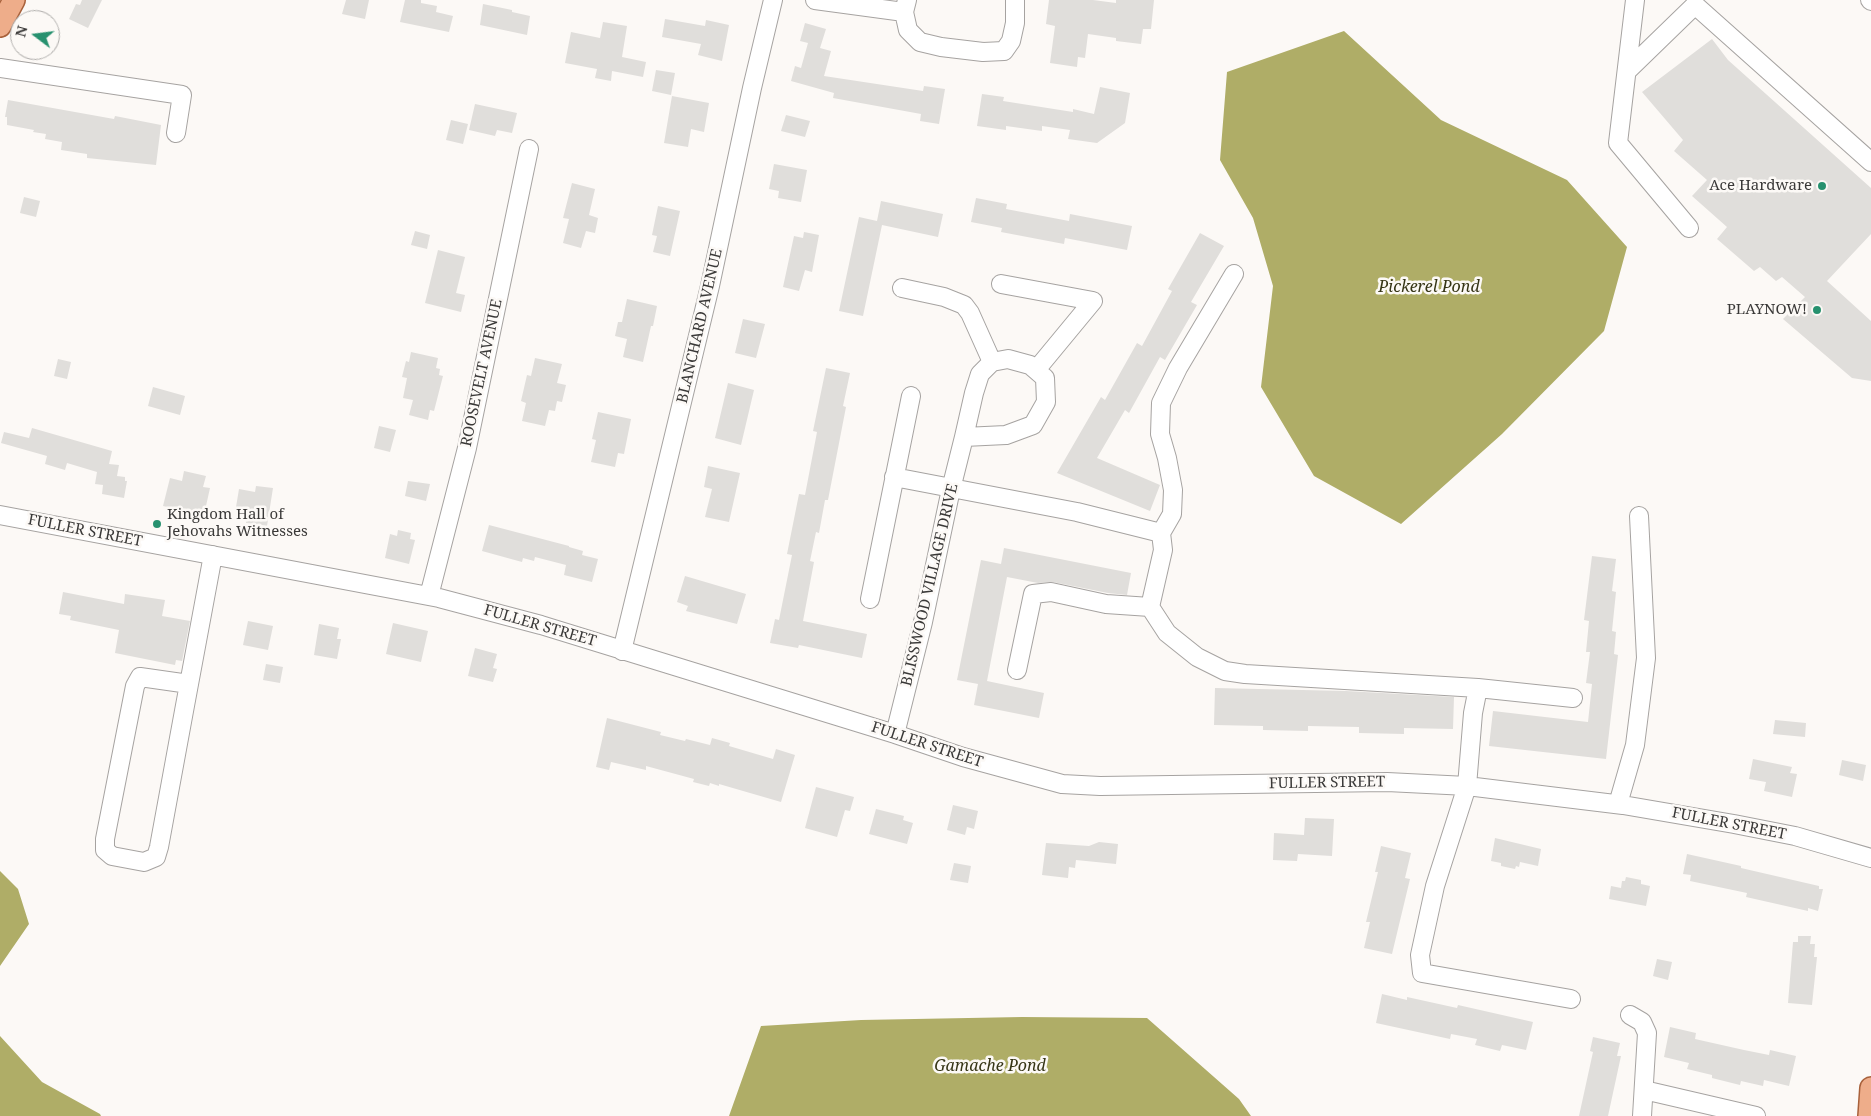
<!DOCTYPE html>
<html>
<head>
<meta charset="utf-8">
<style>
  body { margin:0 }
  #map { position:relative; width:1871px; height:1116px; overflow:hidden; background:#fcf9f6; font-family:"Noto Serif",serif }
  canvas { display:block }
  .north { position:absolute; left:10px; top:10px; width:50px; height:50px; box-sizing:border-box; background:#fcf9f6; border:1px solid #aeacaa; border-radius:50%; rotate:285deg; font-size:14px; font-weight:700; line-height:20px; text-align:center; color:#3a3938 }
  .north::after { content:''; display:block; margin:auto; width:18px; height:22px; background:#27916f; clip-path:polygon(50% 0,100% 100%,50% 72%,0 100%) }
</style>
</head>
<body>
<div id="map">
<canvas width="1871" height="1116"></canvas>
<div class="north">N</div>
</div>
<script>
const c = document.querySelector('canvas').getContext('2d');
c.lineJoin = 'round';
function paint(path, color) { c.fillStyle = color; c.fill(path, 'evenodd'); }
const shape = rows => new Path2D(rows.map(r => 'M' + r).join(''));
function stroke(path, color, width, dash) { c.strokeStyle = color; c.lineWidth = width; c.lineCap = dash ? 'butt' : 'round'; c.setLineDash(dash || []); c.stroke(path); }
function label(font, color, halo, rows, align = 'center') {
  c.font = font + ' "Noto Serif",serif'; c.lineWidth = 5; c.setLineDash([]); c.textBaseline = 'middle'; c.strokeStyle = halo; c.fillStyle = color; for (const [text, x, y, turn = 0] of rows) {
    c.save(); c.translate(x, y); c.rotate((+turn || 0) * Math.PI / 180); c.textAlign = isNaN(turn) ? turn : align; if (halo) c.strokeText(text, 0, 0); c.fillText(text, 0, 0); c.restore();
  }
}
const water = shape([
  [1344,31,1441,120,1567,180,1627,247,1604,331,1502,434,1401,524,1314,476,1261,387,1273,286,1253,218,1220,160,1227,72],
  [0,871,18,889,29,924,0,966],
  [1022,1017,1147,1018,1239,1099,1251,1116,729,1116,761,1026,861,1020],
  [0,1036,42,1082,100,1114,101,1116,0,1116]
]);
const building = shape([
  [82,0,102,0,88,28,69,19,76,4,80,5],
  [346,0,369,0,365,19,342,14],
  [405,0,421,0,421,3,437,6,436,12,453,16,449,32,400,22],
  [1049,0,1093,0,1116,3,1116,0,1154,0,1151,29,1143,29,1141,44,1116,41,1116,38,1088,34,1085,58,1078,57,1077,67,1050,63,1055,26,1046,24],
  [483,4,512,10,512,12,530,16,527,35,480,25],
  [665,19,705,26,706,20,729,25,722,61,698,55,701,44,662,37],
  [603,22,627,26,622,57,646,62,643,77,612,71,611,81,595,78,597,69,565,63,571,32,600,38],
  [805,23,826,29,820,48,831,51,824,76,923,91,924,86,945,89,939,124,920,121,921,114,833,98,834,93,791,81,795,66,801,68,808,43,800,41],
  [1712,39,1728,60,1871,188,1871,234,1827,281,1871,321,1871,381,1852,378,1783,319,1805,297,1782,277,1776,281,1760,267,1754,271,1717,239,1727,227,1692,196,1707,180,1674,151,1683,140,1642,92],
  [656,70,675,73,671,95,652,91],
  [1100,87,1130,93,1125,123,1097,143,1068,139,1070,130,1042,126,1042,131,1006,126,1006,130,977,126,982,94,1004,97,1003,101,1073,112,1073,109,1094,114],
  [672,96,709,103,704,132,691,129,688,147,664,143],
  [8,100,114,119,115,116,161,125,156,165,87,158,87,154,61,150,62,142,45,139,46,134,33,132,34,130,7,125,7,117,5,117],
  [475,104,517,113,512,133,497,130,495,136,469,130],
  [786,115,810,121,805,137,781,131],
  [451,120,468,124,463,144,446,140],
  [774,164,807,170,801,202,778,198,779,191,769,189],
  [572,183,595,189,589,215,598,218,595,233,586,231,581,248,563,243,569,219,563,218],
  [24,197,40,201,36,217,20,213],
  [976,198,1007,204,1006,209,1069,221,1070,214,1132,226,1127,250,1065,238,1064,244,1001,232,1002,228,971,222],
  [881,201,943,214,938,237,882,225,863,316,839,311,859,217,877,221],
  [658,206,680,211,670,256,653,252,657,236,652,235],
  [415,231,430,235,427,249,411,245],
  [804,232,819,235,812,272,805,270,799,291,783,287,794,236,803,238],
  [1200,233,1224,246,1191,302,1197,305,1165,360,1160,357,1129,413,1125,410,1097,458,1160,485,1150,511,1057,473,1101,397,1105,400,1137,343,1142,346,1172,291,1168,289],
  [438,250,465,257,456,293,465,295,461,312,425,303],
  [627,299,657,306,653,326,651,326,643,362,623,357,627,339,615,336,618,322,622,322],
  [743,319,765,324,756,358,735,353],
  [411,352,438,358,436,368,440,369,439,375,443,376,434,411,430,410,428,420,409,415,413,400,403,398,407,378,402,377,406,361,409,362],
  [535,358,562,364,557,383,566,385,562,402,557,401,555,411,549,410,545,426,522,421,526,403,521,401,527,375,531,376],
  [58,359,71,362,67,379,54,376],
  [826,368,850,373,843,406,846,407,828,500,825,500,819,533,816,532,810,561,814,562,803,621,867,634,862,658,799,645,798,648,770,643,775,619,779,620,792,555,787,554,799,494,805,495,817,432,813,431],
  [728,383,754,390,741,445,715,438],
  [153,387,185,396,180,415,148,406],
  [598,412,631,419,624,454,618,453,615,467,591,462,596,440,592,439],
  [379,426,396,430,390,452,374,448],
  [32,428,112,451,109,464,119,465,117,476,125,477,125,481,127,481,124,498,102,494,103,485,95,484,97,472,67,463,65,470,45,464,47,456,1,443,4,432,29,438],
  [708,466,740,473,729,522,705,517,712,489,704,487],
  [184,471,206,476,203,487,210,488,204,515,163,506,170,478,182,481],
  [408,481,430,484,426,501,405,496],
  [256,486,273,488,267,526,246,523,248,509,236,507,239,489,255,492],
  [489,525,569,546,569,547,583,551,582,555,598,559,592,582,564,575,566,565,535,557,534,561,523,558,522,562,482,551],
  [398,530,411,533,410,539,415,540,409,564,385,558,390,534,397,536],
  [1004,548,1131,573,1127,595,1108,593,1053,582,1038,583,1007,577,987,681,1044,693,1039,718,974,705,978,684,957,680,981,560,1001,564],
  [1592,556,1616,559,1612,591,1616,592,1612,631,1616,632,1614,654,1618,655,1606,759,1489,746,1493,711,1588,722,1592,684,1586,683,1590,652,1586,652,1589,621,1584,620],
  [685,576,746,594,737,624,686,611,688,606,677,602],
  [63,592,124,604,125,594,165,600,162,616,190,621,182,661,176,660,175,665,115,653,119,630,70,620,71,616,59,614],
  [248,621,273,626,268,650,243,645],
  [393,623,428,631,421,662,386,654],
  [319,624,339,628,337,639,341,639,337,659,314,655],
  [475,648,497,654,493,668,497,669,493,682,468,676],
  [266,664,283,667,280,683,263,680],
  [1215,688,1346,691,1454,697,1453,729,1404,728,1404,734,1359,733,1359,727,1308,726,1308,731,1263,730,1263,726,1214,725],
  [607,718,661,732,660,735,685,741,686,739,710,745,712,738,730,743,729,746,773,759,776,749,795,755,781,802,719,784,719,786,710,783,709,786,693,782,694,779,646,766,646,770,611,762,609,770,596,767],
  [1775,720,1806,723,1805,737,1773,734],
  [1753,759,1792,767,1790,773,1797,774,1792,797,1764,791,1766,782,1749,779],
  [1842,760,1866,765,1863,781,1839,775],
  [816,787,854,797,850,811,845,810,837,837,805,828],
  [953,805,978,811,974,829,967,827,965,835,947,830],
  [876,809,904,816,903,820,913,823,907,844,869,834],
  [1305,818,1334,819,1332,856,1298,854,1297,861,1273,860,1274,833,1304,835],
  [1495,838,1541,849,1538,866,1520,862,1519,867,1516,866,1515,869,1501,866,1501,863,1491,861],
  [1099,842,1118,844,1116,864,1076,860,1075,868,1069,867,1068,878,1042,875,1046,843,1089,846],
  [1381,846,1411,853,1405,878,1410,879,1392,954,1364,948,1370,922,1366,922,1378,872,1375,872],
  [1687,854,1741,866,1741,868,1819,886,1819,889,1823,889,1818,911,1808,908,1808,911,1746,897,1747,893,1690,881,1691,875,1683,874],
  [954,863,971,866,968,883,950,880],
  [1626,877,1641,880,1641,884,1650,886,1646,906,1609,899,1611,886,1621,888,1622,881,1625,881],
  [1798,936,1811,936,1810,944,1815,944,1814,957,1817,957,1812,1005,1788,1003,1793,942,1798,942],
  [1657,959,1672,962,1668,980,1653,976],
  [1382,994,1407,1000,1407,997,1457,1008,1458,1005,1533,1022,1526,1050,1502,1045,1500,1051,1475,1045,1477,1039,1451,1034,1450,1039,1376,1023],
  [1670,1027,1696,1033,1695,1039,1744,1050,1769,1055,1770,1050,1796,1056,1789,1086,1764,1080,1763,1086,1741,1081,1740,1085,1712,1078,1712,1075,1687,1069,1689,1063,1664,1057],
  [1593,1037,1620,1043,1617,1056,1621,1056,1608,1116,1579,1116,1593,1052,1590,1051]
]);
const minor = shape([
  [815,0,904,12],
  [907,0,904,12,908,30,920,42,941,47,983,52,1004,51,1011,41,1015,23,1015,0],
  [1635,0,1618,143,1689,228],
  [1870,0,1871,1],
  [0,68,182,95,176,133],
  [1627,71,1695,5,1871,162],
  [1001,284,1093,301,1036,370],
  [902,288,944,297,964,305,970,313,992,362],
  [894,477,1077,512,1161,533,1163,550,1150,607,1167,633,1197,657,1225,671,1245,674,1478,688,1573,698],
  [0,515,439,598,541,625,895,734,963,757,1062,784,1100,786,1387,782,1467,786,1623,805,1734,824,1795,836,1871,858],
  [1161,533,1172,514,1173,490,1167,458,1160,434,1161,403,1178,368,1234,274],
  [429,596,467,448,529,149],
  [870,599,911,396],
  [622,651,710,286,752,88,773,0],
  [1017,670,1033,594,1051,592,1106,604,1150,607],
  [189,684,140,677,135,686,105,839,105,850,112,856,144,862,156,857,159,847,184,711,213,555],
  [1478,688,1473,713,1467,786,1435,886,1420,955,1422,973,1571,999],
  [895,734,923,622,951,489,964,437,974,393,980,374,992,362,1008,359,1030,365,1045,378,1046,402,1033,425,1006,435,964,437],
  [1618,804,1635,745,1646,658,1639,516],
  [1630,1015,1642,1022,1647,1033,1642,1116],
  [1644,1090,1756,1116]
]);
const major = shape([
  [0,26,14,0],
  [1869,1116,1871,1088]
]);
const markers = [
  [1822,186,5,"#27916f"],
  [1817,310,5,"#27916f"],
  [157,524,5,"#27916f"]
];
const poiNames = [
  ["Ace Hardware",1812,186],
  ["PLAYNOW!",1807,310],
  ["Kingdom Hall of",167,515,"left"],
  ["Jehovahs Witnesses",167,532,"left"]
];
const streetNames = [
  ["BLANCHARD AVENUE",700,326,-77],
  ["ROOSEVELT AVENUE",482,373,-78],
  ["FULLER STREET",85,531,11],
  ["BLISSWOOD VILLAGE DRIVE",930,585,-77],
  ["FULLER STREET",540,626,16],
  ["FULLER STREET",927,745,18],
  ["FULLER STREET",1327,783,-1],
  ["FULLER STREET",1729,824,11]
];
const waterNames = [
  ["Pickerel Pond",1429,287],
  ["Gamache Pond",990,1066]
];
paint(water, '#afad67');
paint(building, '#e0dedb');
stroke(minor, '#a6a3a1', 20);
stroke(major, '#a8613b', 24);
stroke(minor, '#fff', 18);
stroke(major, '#eead8a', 21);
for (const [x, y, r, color] of markers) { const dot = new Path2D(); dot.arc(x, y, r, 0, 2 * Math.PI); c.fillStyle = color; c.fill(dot); stroke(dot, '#fcf9f6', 2); }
label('15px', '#3a3938', '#fcf9f6', poiNames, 'right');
label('15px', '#3a3938', '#fcf9f6', streetNames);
label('italic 16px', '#363516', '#fcf9f6', waterNames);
</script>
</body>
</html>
